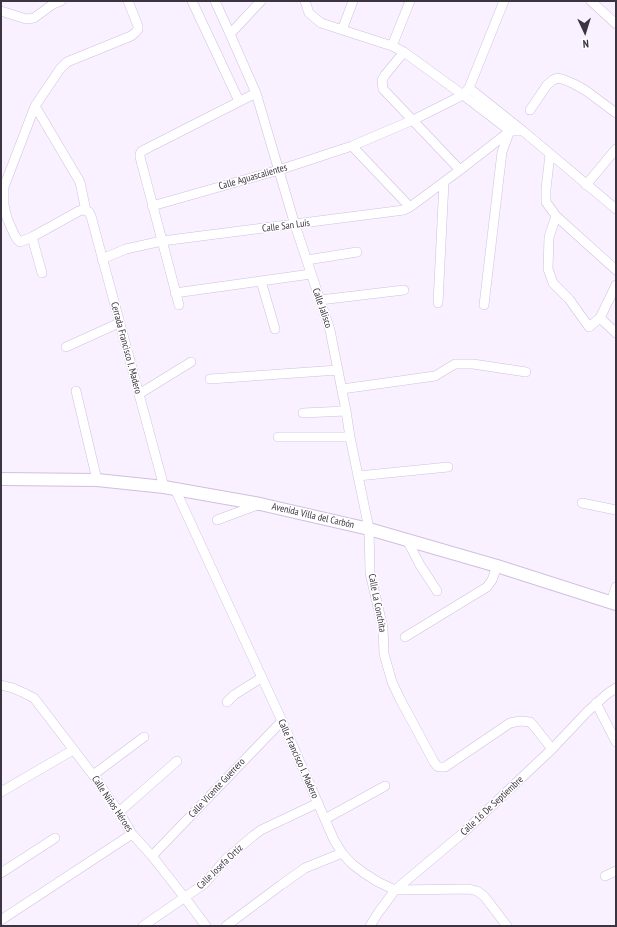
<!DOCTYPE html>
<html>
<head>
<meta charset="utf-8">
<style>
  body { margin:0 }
  #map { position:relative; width:617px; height:927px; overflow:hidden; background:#f9f1ff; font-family:"PT Sans Narrow",sans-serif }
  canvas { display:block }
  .frame { position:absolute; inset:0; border:2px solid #3c3441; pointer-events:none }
  .north { position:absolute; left:565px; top:12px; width:40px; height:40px; -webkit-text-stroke:3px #fff; paint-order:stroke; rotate:176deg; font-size:11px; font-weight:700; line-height:16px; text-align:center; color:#3c3441 }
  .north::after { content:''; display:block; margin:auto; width:14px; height:18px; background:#3c3441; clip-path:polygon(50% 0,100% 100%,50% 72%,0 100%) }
</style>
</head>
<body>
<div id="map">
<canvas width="617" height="927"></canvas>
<div class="frame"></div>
<div class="north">N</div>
</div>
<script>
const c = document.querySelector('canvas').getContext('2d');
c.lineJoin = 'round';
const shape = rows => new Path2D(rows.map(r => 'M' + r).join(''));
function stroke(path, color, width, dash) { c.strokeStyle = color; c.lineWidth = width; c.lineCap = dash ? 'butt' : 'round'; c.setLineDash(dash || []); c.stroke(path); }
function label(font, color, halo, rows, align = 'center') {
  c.font = font + ' "PT Sans Narrow",sans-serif'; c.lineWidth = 3; c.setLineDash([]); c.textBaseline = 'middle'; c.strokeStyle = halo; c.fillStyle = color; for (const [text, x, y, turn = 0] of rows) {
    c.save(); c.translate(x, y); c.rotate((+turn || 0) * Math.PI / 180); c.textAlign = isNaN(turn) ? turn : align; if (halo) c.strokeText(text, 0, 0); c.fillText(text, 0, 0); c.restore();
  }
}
const minor = shape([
  [192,1,239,101],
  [215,1,230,34,256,93,295,225,330,330,346,411,350,437,369,529,370,573,383,628,384,654,392,682,400,699,434,762,437,766,439,767,445,767,448,765,510,723,520,721,530,722,533,725,552,749],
  [305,1,309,13,321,23,392,46,404,52,463,95,510,131],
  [591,1,616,24],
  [1,11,26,19,34,18,53,4,61,1],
  [342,30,353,1],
  [230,34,261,1],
  [392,46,410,1],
  [404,52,385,75,382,80,383,89,460,170],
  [469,88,523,131],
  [35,106,80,182,86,211],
  [530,110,547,85,553,80,558,78,565,80,574,84,585,90,616,113],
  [352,146,410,207],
  [550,154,546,189,546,202,556,216,616,270],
  [586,185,616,149],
  [152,206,279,170,352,146,413,120,463,95,469,88,504,1],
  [86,211,82,210,79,211,32,237,20,242,17,239,14,234,7,218,4,205,4,187,35,106,60,69,67,62,131,36,136,32,138,29,138,26,128,1],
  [86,211,89,212,91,216,164,487],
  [556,216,549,237,548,269,553,283,569,299,589,327,600,318,616,333],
  [32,237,42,273],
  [102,259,126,249,162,241,404,210,410,207,460,170,510,131,523,131,616,209],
  [307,260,357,252],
  [261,281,275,329],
  [175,293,311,274],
  [320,300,404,290],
  [438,303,444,182],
  [179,305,140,157,140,154,142,151,256,93],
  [484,305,502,152,509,133],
  [600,318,616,285],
  [66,347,119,323],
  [210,379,338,370],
  [342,389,435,376,455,364,473,364,526,372],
  [76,391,97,480],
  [139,394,191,362],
  [303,413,346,411],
  [278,437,350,437],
  [358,476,448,467],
  [175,489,282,721,334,840,342,853,352,864,364,873,378,882,395,890,469,889,477,891,484,896,507,926],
  [582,503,616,510],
  [217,520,260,504],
  [407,540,420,565,437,591],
  [611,602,616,587],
  [405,637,487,587,492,580,497,566],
  [1,685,13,688,24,693,34,698,93,775,119,812,132,834,152,856,185,898,206,926],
  [227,702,234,695,261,678],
  [596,703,616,742],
  [93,775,144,737],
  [1,792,73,750],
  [119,812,177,761],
  [325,819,385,786],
  [152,856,282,721],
  [1,873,55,838],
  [605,876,616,871],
  [1,920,132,834],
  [143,926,204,884,226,859,253,836,261,830,318,803],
  [226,926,281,885,305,868,342,853],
  [370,926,378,913,395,890,463,833,552,749,587,712,607,694,616,688]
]);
const major = shape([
  [1,479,97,480,164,487,260,504,369,529,497,566,616,604]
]);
const streetNames = [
  ["Calle Aguascalientes",253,177,-16],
  ["Calle San Luis",286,226,-7],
  ["Calle Jalisco",322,308,71],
  ["Cerrada Francisco I. Madero",126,348,75],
  ["Avenida Villa del Carbón",313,516,13],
  ["Calle La Conchita",377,603,79],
  ["Calle Francisco I. Madero",298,759,66],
  ["Calle Vicente Guerrero",217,788,-47],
  ["Calle Niños Héroes",112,804,56],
  ["Calle 16 De Septiembre",492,806,-43],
  ["Calle Josefa Ortiz",220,867,-44]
];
stroke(minor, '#d1bfde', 10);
stroke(major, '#d1bfde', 14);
stroke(minor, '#fff', 9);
stroke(major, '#fff', 12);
label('10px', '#3c3441', '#fff', streetNames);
</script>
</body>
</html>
